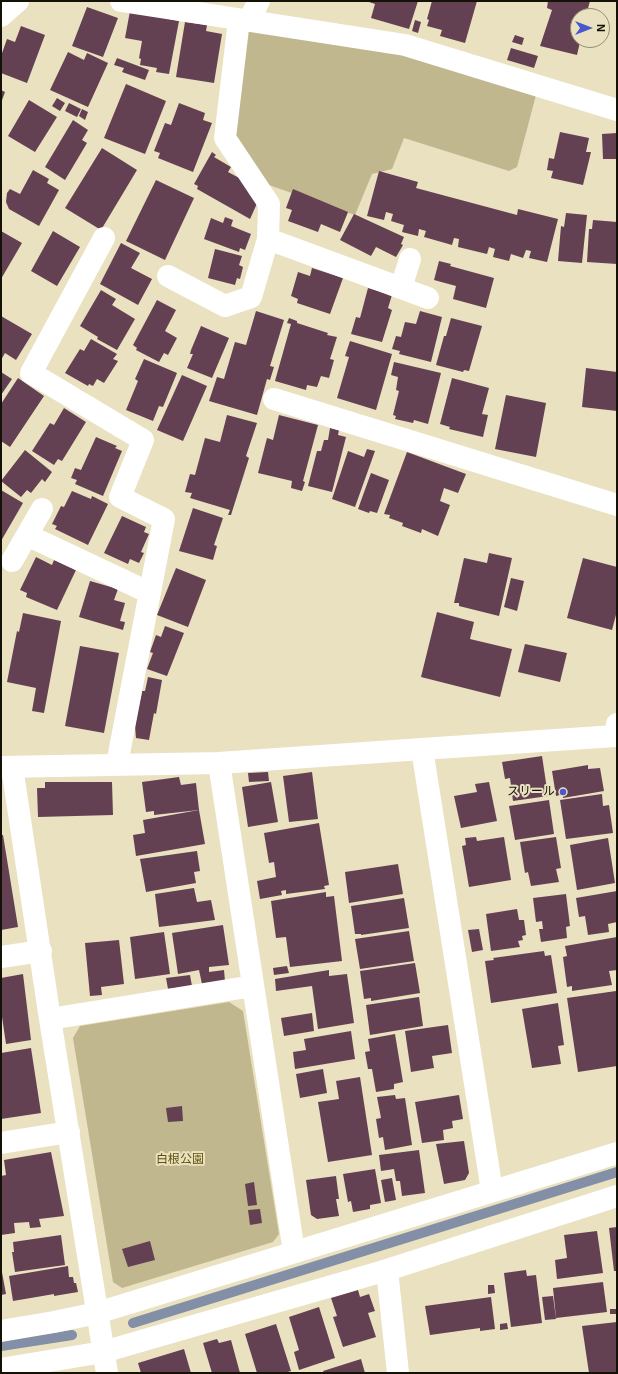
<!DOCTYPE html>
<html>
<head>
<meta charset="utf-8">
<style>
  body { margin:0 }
  #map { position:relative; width:618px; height:1374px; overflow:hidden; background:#e9e1c0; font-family:Arial,sans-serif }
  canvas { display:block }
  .frame { position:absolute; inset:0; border:2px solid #141106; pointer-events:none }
  .north { position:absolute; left:570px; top:8px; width:40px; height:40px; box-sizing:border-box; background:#e9e1c0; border:1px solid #948e76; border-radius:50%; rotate:90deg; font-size:11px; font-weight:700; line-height:16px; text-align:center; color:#141106 }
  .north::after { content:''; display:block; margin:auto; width:14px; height:18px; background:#4958cd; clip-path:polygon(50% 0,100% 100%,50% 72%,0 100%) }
</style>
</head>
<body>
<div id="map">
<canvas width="618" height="1374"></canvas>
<div class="frame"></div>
<div class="north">N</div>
</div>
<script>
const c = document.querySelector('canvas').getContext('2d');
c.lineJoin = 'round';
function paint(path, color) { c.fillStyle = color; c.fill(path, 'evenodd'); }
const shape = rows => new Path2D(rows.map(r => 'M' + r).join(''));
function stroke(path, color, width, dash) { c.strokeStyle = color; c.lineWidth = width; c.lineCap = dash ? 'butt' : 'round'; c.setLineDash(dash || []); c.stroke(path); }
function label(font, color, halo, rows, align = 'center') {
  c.font = font + ' Arial,"Noto Sans JP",sans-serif'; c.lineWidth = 4; c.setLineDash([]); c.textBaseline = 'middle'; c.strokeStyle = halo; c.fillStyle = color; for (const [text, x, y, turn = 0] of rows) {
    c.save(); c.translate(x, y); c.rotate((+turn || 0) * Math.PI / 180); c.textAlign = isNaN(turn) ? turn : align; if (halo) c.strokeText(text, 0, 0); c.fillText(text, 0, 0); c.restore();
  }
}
const green = shape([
  [246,24,398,51,536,95,517,167,509,171,404,138,392,169,372,174,355,215,263,183,231,136],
  [229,1002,243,1011,279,1234,273,1242,122,1288,113,1282,73,1038,80,1026]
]);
const stream = shape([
  [133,1323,617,1172],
  [1,1346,72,1335]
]);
const building = shape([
  [366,1,418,1,409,29,371,18,375,4],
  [432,1,477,1,465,43,440,36,442,30,427,26,429,20,427,19],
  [548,1,590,1,587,12,591,13,590,16,578,16,578,40,584,40,583,43,580,42,577,55,540,46,552,10,547,8],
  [87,7,118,18,103,57,72,46],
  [130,11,179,21,169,74,156,72,157,68,140,65,141,59,139,58,142,41,125,38],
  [415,20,421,22,418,33,412,31],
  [185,22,207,25,206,31,222,34,214,83,176,77],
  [21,26,45,35,27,83,1,73,1,56,7,39,15,42],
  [515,35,524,38,522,45,512,42],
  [511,48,538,56,534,68,507,60],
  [68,52,84,60,87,53,108,63,88,107,50,90],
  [117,58,149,70,145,80,122,72,124,68,114,65],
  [126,84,166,101,145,154,104,138],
  [1,90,5,92,1,103],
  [57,98,65,103,60,111,52,106],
  [29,100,57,117,35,152,8,136],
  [69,103,81,109,77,117,65,111],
  [179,103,205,113,203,120,212,123,193,172,158,158,160,153,154,151,165,123,171,125],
  [82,109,88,112,85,120,79,116],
  [73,120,88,130,82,140,87,143,65,180,45,167],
  [560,132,589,138,586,152,591,152,583,185,551,178,553,171,547,170,549,158,554,159],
  [617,133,617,159,603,159,602,134],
  [102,148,137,170,101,230,65,208],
  [212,152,216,155,214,157,231,167,228,172,243,180,252,188,249,194,259,199,250,219,197,189,198,186,194,184],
  [33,170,49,179,47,183,59,190,39,226,9,209,6,202,7,193,10,189,20,194],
  [379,171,418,182,416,188,517,215,518,209,558,219,547,262,529,258,531,251,526,250,523,258,511,254,509,261,493,257,495,249,489,247,487,254,458,247,459,239,454,238,452,245,424,237,426,231,419,229,418,236,402,232,404,225,391,221,393,214,386,212,384,220,367,216],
  [156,180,194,198,165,260,126,241],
  [293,189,348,212,340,232,321,224,318,232,288,221,292,210,286,208],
  [566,213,587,215,582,263,558,261,561,226,564,227],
  [354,214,404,237,401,244,403,245,396,257,376,247,371,256,340,240],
  [225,217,233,220,231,226,251,234,245,250,240,248,239,252,204,239,211,218,223,223],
  [593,220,617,222,617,264,587,262,589,229,592,229],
  [1,231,22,243,1,279],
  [53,231,80,247,57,286,31,271],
  [121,243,140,253,131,268,152,279,138,305,100,284],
  [215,249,242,256,239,265,243,267,240,279,237,278,235,285,208,278],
  [439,261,451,264,450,266,494,278,486,308,453,299,456,286,434,280],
  [312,268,343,278,330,314,297,303,298,299,291,296,298,272,310,276],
  [368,288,392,295,388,308,392,310,382,342,351,334,356,317,360,318],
  [101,290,116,299,112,305,135,319,117,350,97,339,98,337,80,326],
  [157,300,176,310,165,331,177,338,168,355,164,353,159,362,136,350,137,348,133,345],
  [256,311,284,320,270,366,274,367,270,380,267,379,257,415,209,401,217,377,224,379,235,342,246,345],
  [420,311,442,317,431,362,399,354,400,351,392,349,396,336,401,337,405,322,416,324],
  [1,316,32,334,16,360,5,353,1,360],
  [289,318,297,321,297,323,328,333,327,335,337,337,330,359,334,360,329,378,321,376,317,387,307,385,306,390,275,381,291,324,287,323],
  [451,318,482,326,469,371,464,370,463,372,436,365,444,336,446,336],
  [201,326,229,338,212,378,187,368,193,354,190,354,191,350],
  [91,339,117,354,113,359,118,361,104,383,97,379,93,386,89,384,88,386,65,373,80,349,84,351],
  [350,341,392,354,376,410,337,398,349,357,345,356],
  [144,359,177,373,163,407,159,406,153,421,126,410,138,381,135,379],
  [394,362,441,373,428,424,414,420,413,423,395,419,396,416,393,415,399,391,396,390,398,377,391,375],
  [586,368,617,372,617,411,582,407],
  [1,372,12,379,1,395],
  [182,375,207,386,183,441,157,430],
  [18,378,44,396,10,447,1,441,1,404],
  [452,378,489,388,482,414,488,415,483,437,449,429,450,427,440,424],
  [506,395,546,403,536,457,495,449],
  [64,408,86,422,62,461,58,459,54,465,32,451,50,423,54,425],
  [227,415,257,423,246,456,249,458,231,515,228,515,230,510,190,498,192,493,185,492,190,474,195,475,205,438,220,442],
  [279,415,318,425,303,481,305,482,302,491,291,488,292,481,258,473,267,438,273,440],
  [330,428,339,430,338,435,346,437,332,492,308,486,317,451,321,451,324,440,328,440],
  [96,437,117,446,115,448,122,451,103,496,75,484,77,480,71,478,75,468,81,470],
  [367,449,375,451,355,507,332,499,348,451,364,457],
  [25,450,52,472,45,482,42,479,31,493,27,490,21,497,1,481],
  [407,452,466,474,458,493,444,488,440,501,450,505,438,536,422,529,421,533,402,526,403,523,389,518,390,515,384,514],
  [371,473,389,480,377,513,370,511,369,513,358,509],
  [1,490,23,503,1,541],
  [72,491,91,499,92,496,108,504,88,545,55,529,57,526,52,524,61,506,64,507],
  [193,508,223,518,214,545,217,546,213,560,179,551],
  [122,516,146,527,144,532,149,534,141,552,144,553,139,563,130,559,128,564,104,553],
  [489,553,512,558,499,616,459,606,459,603,454,603,464,558,487,563],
  [36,557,52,565,54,560,76,570,57,610,26,597,27,593,20,590],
  [583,558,617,567,617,611,612,630,567,618],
  [176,568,206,580,188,627,157,615],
  [511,578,524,581,517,611,504,607],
  [90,581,118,589,114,600,125,603,120,621,125,622,123,630,79,617],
  [437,612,474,622,470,639,512,649,500,697,421,677],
  [23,613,61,621,44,713,32,711,36,688,7,682,17,631,19,632],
  [165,626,184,633,167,676,147,669,153,653,150,652,156,635,161,637],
  [525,644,567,653,560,682,518,672],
  [80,646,119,653,104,733,65,726],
  [148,677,162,680,156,714,154,713,149,740,136,738,135,726,142,691,145,691],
  [542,756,548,796,513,801,510,778,505,779,502,762],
  [588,765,588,769,600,768,604,791,563,798,563,794,556,796,552,771],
  [268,772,269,781,249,782,248,773],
  [312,772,318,819,289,822,283,776],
  [179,777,181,785,196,783,199,810,154,815,154,811,146,812,142,782],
  [45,782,112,782,113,815,38,817,37,788,45,788],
  [271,782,278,822,248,827,242,787],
  [489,782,497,821,461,828,454,796,477,792,475,784],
  [602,794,603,806,609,805,613,833,566,839,560,800],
  [549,800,554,834,515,840,509,806],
  [199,810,205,844,136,856,133,835,145,833,143,820],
  [319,823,329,885,324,886,325,889,286,894,286,890,281,891,282,895,260,899,257,881,276,877,274,862,269,863,264,833],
  [1,835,3,835,18,927,1,930],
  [476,837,477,841,504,837,511,880,469,887,462,846,466,845,465,838],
  [556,837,561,868,556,869,559,882,531,886,528,872,525,873,520,842],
  [608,838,615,883,577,890,570,845],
  [197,851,200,871,194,872,196,883,146,892,140,859],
  [398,864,403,894,349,903,345,872],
  [194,888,197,902,211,900,215,920,159,927,155,894],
  [617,891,617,922,608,924,609,932,588,935,585,916,579,917,576,898],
  [326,892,326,897,334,896,342,961,290,967,286,937,276,938,271,901],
  [566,894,570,926,566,927,567,938,541,942,539,929,543,929,542,921,536,922,533,898],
  [404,898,409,928,361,935,361,934,355,934,351,906],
  [517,909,519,920,524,920,526,935,522,936,523,940,518,941,520,947,491,951,486,914],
  [223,925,229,965,209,967,209,972,224,970,225,981,202,984,199,970,178,974,172,933],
  [479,929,483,950,472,952,468,930],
  [409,931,414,961,360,969,355,939],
  [164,932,170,974,135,979,130,937],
  [617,937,617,970,609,971,612,985,572,991,572,986,567,987,563,957,567,956,565,946],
  [119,940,124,984,101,987,102,995,90,996,85,943],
  [544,951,545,956,551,955,557,993,491,1003,485,961,494,960,493,958],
  [415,963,420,993,371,1001,371,998,364,999,360,971],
  [287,966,289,973,274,975,273,968],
  [329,970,329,976,347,974,354,1023,318,1029,312,986,276,991,275,979],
  [23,974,31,1040,6,1044,1,1010,1,978],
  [190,975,192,986,168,989,166,978],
  [616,991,617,1066,578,1072,567,998],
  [419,997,423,1026,370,1035,366,1005],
  [558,1003,564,1045,558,1046,561,1064,532,1068,522,1009],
  [312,1013,314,1031,284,1036,281,1018],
  [448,1025,452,1053,432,1056,434,1068,411,1072,405,1031],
  [351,1031,355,1059,295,1069,293,1052,306,1050,304,1039],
  [395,1034,403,1082,394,1084,394,1089,376,1092,372,1069,368,1069,365,1052,370,1051,368,1039],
  [31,1048,41,1113,1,1119,1,1053],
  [323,1069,327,1093,300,1098,296,1074],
  [360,1077,372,1155,328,1162,318,1102,339,1099,336,1081],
  [395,1095,396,1099,405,1098,412,1145,385,1150,383,1137,379,1138,376,1119,381,1118,377,1097],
  [459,1095,463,1119,452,1121,453,1128,443,1130,444,1140,422,1143,415,1102],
  [182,1106,183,1121,168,1122,166,1108],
  [464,1141,469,1173,465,1180,444,1184,436,1144],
  [419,1150,425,1193,402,1196,400,1181,396,1181,394,1169,381,1171,379,1155],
  [51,1152,64,1216,39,1219,41,1227,30,1228,29,1222,14,1223,15,1233,1,1235,1,1176,6,1175,4,1160],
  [375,1169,381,1203,370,1205,370,1209,353,1212,351,1201,348,1202,343,1174],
  [336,1176,339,1199,336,1199,339,1216,317,1219,311,1215,306,1180],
  [392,1178,396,1200,385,1202,381,1180],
  [254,1182,257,1205,248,1206,245,1184],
  [260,1209,262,1223,250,1225,248,1210],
  [617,1227,617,1271,614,1271,609,1228],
  [597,1231,603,1273,557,1279,555,1260,567,1258,564,1235],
  [61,1235,65,1265,15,1272,12,1252,14,1252,13,1242],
  [150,1241,155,1260,128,1267,122,1249],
  [68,1266,69,1277,73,1277,74,1283,76,1283,78,1292,54,1296,54,1294,13,1301,9,1276],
  [1,1267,6,1294,1,1295],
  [526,1270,527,1276,536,1275,542,1323,511,1327,504,1273],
  [603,1282,607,1312,556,1318,553,1288],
  [488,1285,494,1285,495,1293,488,1294],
  [358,1290,360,1297,369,1294,375,1311,368,1313,376,1337,343,1347,333,1317,337,1316,331,1298],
  [553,1296,556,1319,545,1320,542,1297],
  [491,1297,495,1329,480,1331,480,1328,430,1335,425,1306],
  [319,1307,335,1358,299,1370,294,1352,299,1350,289,1317],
  [610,1309,617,1309,617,1314,610,1314],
  [617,1322,617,1373,589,1373,582,1326],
  [507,1323,508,1329,500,1330,500,1324],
  [276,1324,291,1371,284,1373,257,1373,245,1334],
  [217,1339,219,1343,231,1340,240,1373,212,1373,203,1343],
  [184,1349,191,1373,141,1373,138,1363],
  [361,1359,365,1373,324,1373,323,1371]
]);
const minor = shape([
  [121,1,405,45,617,110],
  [1,16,18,1],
  [249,20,259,1],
  [104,238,31,373,143,440,120,497,164,519,117,764],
  [268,239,428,298],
  [168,276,225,306,251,297,268,239,269,204,225,138,239,20],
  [401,288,410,259],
  [274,399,617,505],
  [27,535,42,509],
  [12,561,27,535,150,593],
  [422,749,492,1191],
  [219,763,294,1252],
  [1,767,219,763,422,749,615,736,617,724],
  [12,767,50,1019,107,1373],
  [1,957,41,951],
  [50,1019,253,986],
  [1,1143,69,1132],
  [387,1270,398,1373],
  [1,1331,54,1322,97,1313,617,1153],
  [1,1369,103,1352,387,1270,617,1196]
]);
const markers = [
  [563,792,4,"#4958cd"]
];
const poiNames = [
  ["スリール",555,792]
];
const parkNames = [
  ["白根公園",180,1160]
];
paint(green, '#c0b78f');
stroke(stream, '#838fa6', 10);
paint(building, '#644053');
stroke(minor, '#fff', 22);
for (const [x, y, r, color] of markers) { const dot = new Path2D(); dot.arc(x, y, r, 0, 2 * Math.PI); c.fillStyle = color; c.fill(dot); stroke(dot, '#e9e1c0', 1.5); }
label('12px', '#141106', '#e9e1c0', poiNames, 'right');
label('12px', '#615209', '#e9e1c0', parkNames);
</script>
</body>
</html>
